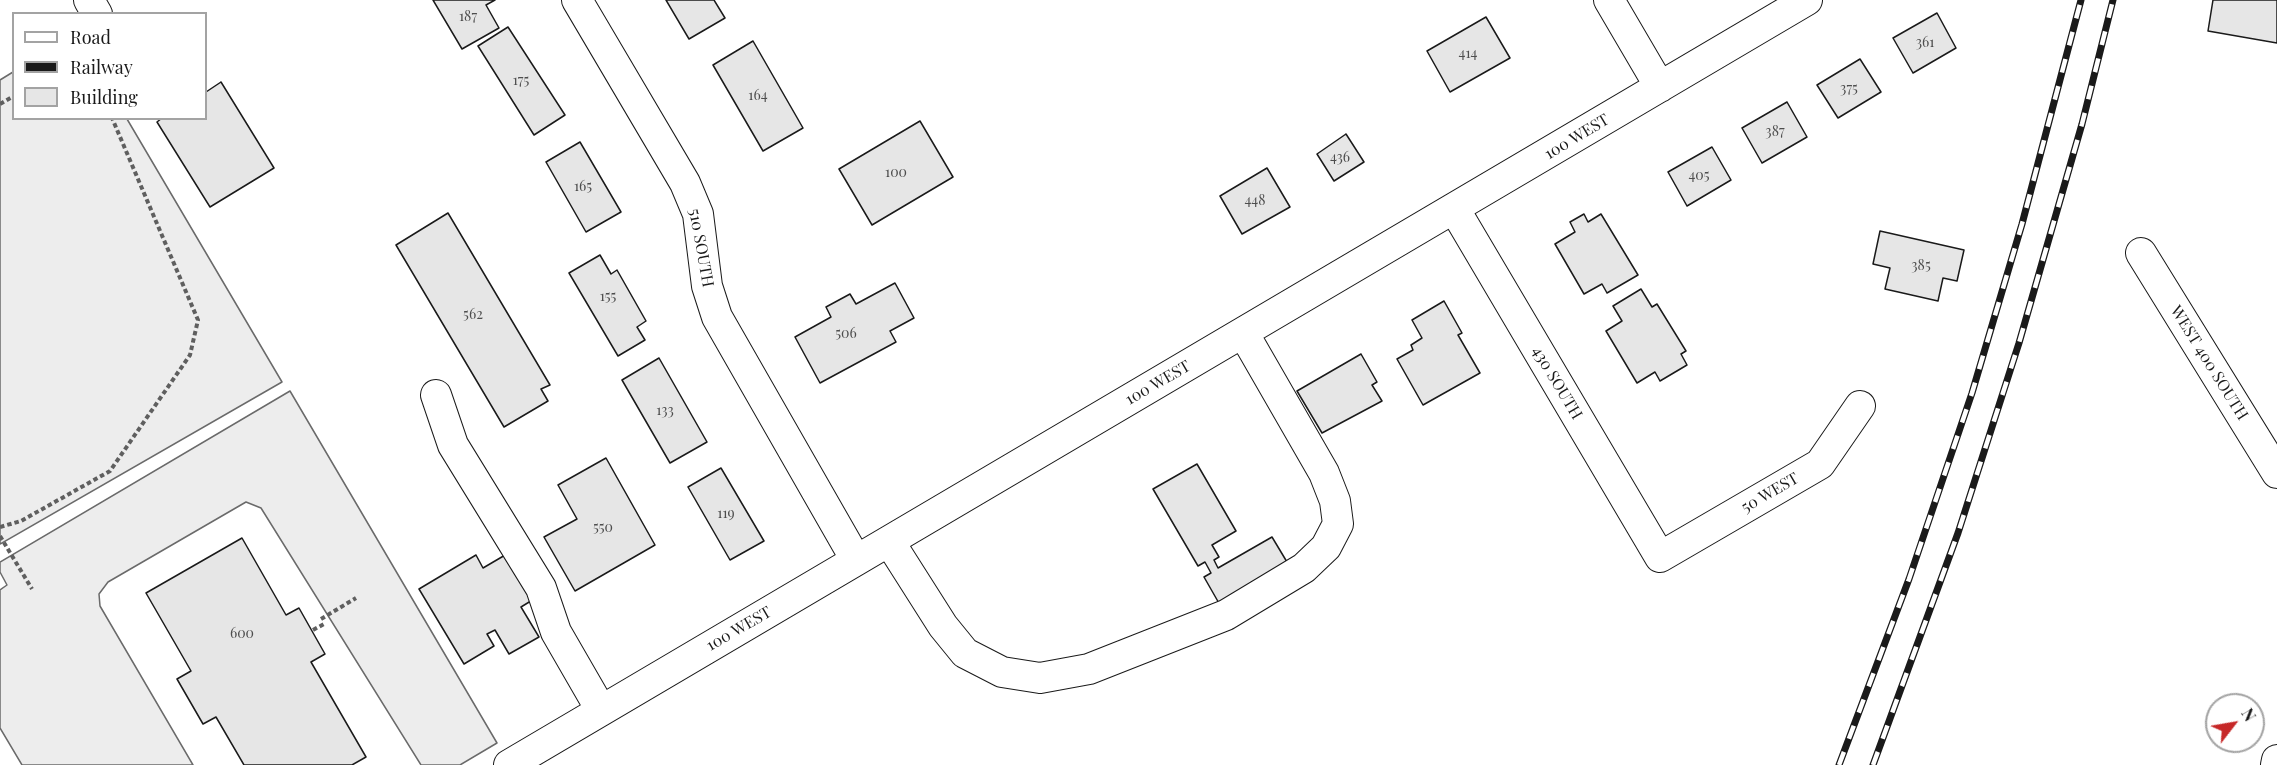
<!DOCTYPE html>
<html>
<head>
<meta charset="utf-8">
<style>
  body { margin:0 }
  #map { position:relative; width:2277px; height:765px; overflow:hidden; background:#fff; font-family:"Playfair Display",serif }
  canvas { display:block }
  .legend { position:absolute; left:12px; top:12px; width:195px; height:108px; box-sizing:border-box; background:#fff; border:2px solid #a3a3a3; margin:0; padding:8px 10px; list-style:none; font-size:18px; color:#1a1a1a }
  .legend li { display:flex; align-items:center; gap:12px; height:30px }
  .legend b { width:30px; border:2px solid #a3a3a3 }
  .north { position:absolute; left:2205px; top:693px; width:60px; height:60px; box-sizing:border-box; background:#fff; border:2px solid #a3a3a3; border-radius:50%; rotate:59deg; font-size:16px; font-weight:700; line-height:24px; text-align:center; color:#1a1a1a }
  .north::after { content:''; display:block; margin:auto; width:21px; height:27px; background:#c62828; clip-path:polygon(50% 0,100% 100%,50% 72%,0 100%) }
</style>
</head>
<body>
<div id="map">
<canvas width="2277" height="765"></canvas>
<ul class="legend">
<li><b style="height:8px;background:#fff"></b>Road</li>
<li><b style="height:8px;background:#1a1a1a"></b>Railway</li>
<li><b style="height:16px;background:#e6e6e6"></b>Building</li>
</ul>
<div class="north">N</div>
</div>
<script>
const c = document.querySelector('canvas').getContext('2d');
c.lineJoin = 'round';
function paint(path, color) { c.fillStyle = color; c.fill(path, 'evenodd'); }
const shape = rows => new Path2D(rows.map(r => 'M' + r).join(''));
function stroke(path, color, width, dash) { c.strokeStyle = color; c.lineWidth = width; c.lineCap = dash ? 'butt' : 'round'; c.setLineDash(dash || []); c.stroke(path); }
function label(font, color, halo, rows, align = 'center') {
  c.font = font + ' "Playfair Display",serif'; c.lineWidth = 4.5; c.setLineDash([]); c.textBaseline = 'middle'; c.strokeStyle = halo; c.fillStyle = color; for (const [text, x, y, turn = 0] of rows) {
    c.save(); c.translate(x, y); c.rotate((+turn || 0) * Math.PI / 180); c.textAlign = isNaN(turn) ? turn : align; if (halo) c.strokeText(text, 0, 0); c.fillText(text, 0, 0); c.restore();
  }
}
const built = shape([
  [13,72,14,118,127,119,282,382,0,544,0,80,13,72],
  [290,391,497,743,460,765,421,765,261,508,246,502,108,582,99,594,100,606,193,765,22,765,0,728,0,590,7,585,0,572,0,562,290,391]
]);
const building = shape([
  [433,0,495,0,486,5,499,28,462,49,433,0],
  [666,0,714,0,725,18,689,39,666,0],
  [2213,0,2277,0,2277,43,2208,31,2213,0],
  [1937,13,1956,48,1913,73,1893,38,1937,13],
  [1486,17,1510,58,1450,92,1427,51,1486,17],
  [508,27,565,115,534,135,478,46,508,27],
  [753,41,803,128,763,151,713,65,753,41],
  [1860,59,1881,92,1838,118,1817,85,1860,59],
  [221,82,274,168,210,207,157,122,162,118,206,118,206,92,221,82],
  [1787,102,1807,137,1762,163,1742,128,1787,102],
  [920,121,953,177,872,225,839,169,920,121],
  [1346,134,1364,162,1334,181,1317,154,1346,134],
  [580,142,621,212,586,232,546,162,580,142],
  [1712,147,1731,180,1687,206,1668,172,1712,147],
  [1267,168,1290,207,1242,234,1220,196,1267,168],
  [448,213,550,385,541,389,548,401,504,427,396,245,448,213],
  [1584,214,1588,222,1601,214,1638,275,1607,293,1602,284,1584,294,1555,244,1575,232,1570,222,1584,214],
  [1880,231,1964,250,1957,281,1943,278,1938,301,1885,289,1890,268,1873,264,1880,231],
  [600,255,611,274,617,270,646,321,637,327,645,340,618,356,569,273,600,255],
  [895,283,914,318,890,331,896,342,820,383,795,337,831,317,826,307,850,294,856,304,895,283],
  [1641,289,1652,307,1657,304,1686,351,1681,354,1687,365,1660,381,1655,372,1637,383,1606,331,1622,321,1613,306,1641,289],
  [1444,301,1462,333,1458,335,1480,373,1423,405,1397,359,1413,350,1411,345,1422,338,1412,320,1444,301],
  [1361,354,1377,382,1372,385,1382,401,1322,433,1297,391,1361,354],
  [659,358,707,442,670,463,622,380,659,358],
  [606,458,655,545,575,591,544,537,577,519,558,485,606,458],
  [1197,464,1236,531,1212,545,1219,557,1214,560,1218,568,1272,537,1293,572,1224,612,1204,577,1211,573,1205,562,1198,566,1153,489,1197,464],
  [721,468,764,541,730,560,688,487,721,468],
  [242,538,286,615,299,608,325,654,311,662,366,757,352,765,244,765,216,717,203,724,177,679,191,671,146,593,242,538],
  [512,551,539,596,521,607,539,637,509,654,495,630,487,634,494,646,464,664,419,589,476,555,483,568,512,551]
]);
const path = shape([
  [0,104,14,96],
  [0,527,21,521,110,471,190,355,198,320,112,118],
  [0,536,32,589],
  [321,619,356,598],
  [313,630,324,624]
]);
const minor = shape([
  [89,0,97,14],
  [577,0,685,183,698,214,707,286,717,317,856,560],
  [1609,0,1660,87],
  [1455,210,1660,557,1820,464,1860,406],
  [2141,253,2277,473],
  [436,395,453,445,541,588,556,632,601,710],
  [889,541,943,626,965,653,1002,672,1040,678,1089,669,1226,615,1304,568,1326,547,1338,524,1335,501,1324,473,1244,334],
  [509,765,1807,0],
  [2276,765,2277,760]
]);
const rail = shape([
  [1839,765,1909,579,1972,393,2022,224,2081,0],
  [1873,765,1958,533,2019,343,2082,124,2113,0]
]);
const numberNames = [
  ["187",468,17],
  ["361",1925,43],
  ["414",1468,54],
  ["175",521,81],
  ["375",1849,89],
  ["164",758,96],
  ["387",1775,132],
  ["436",1340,158],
  ["100",896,173],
  ["405",1699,176],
  ["165",583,187],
  ["448",1255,201],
  ["385",1921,266],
  ["155",608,297],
  ["562",473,315],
  ["506",846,334],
  ["133",665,411],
  ["119",726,514],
  ["550",603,528],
  ["600",242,634]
];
const streetNames = [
  ["100 WEST",1577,137,-31],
  ["510 SOUTH",701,248,80],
  ["WEST 400 SOUTH",2209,363,58],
  ["100 WEST",1158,383,-30],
  ["430 SOUTH",1557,383,59],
  ["50 WEST",1770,493,-30],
  ["100 WEST",739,629,-30]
];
paint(built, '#ededed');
stroke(built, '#6a6a6a', 1.5);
paint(building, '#e6e6e6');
stroke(building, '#1a1a1a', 1.5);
stroke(minor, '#1a1a1a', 32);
stroke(path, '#5f5f5f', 4, [4.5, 3]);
stroke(minor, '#fff', 30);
stroke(rail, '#1a1a1a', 7);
stroke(rail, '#fff', 4.5, [14]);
label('14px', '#4d4d4d', null, numberNames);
label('16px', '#1a1a1a', '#fff', streetNames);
</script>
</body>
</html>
